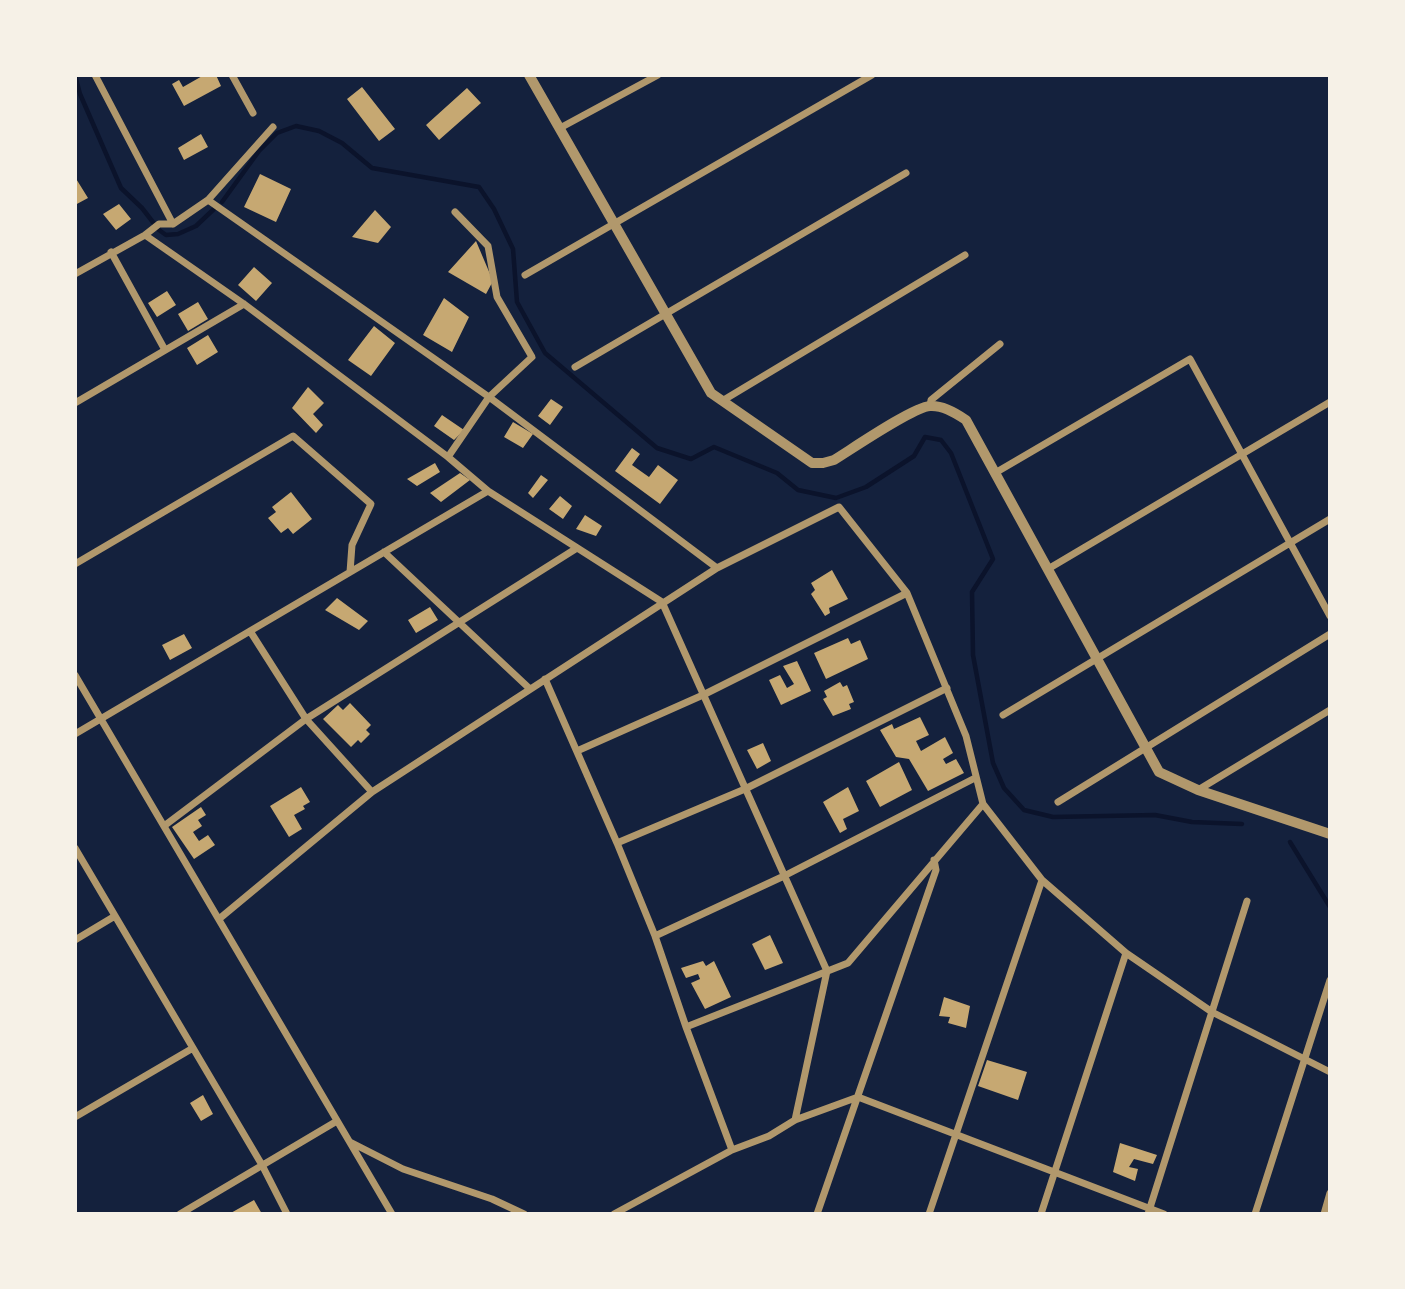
<!DOCTYPE html>
<html>
<head>
<meta charset="utf-8">
<style>
	body { margin:0 }
	#map { position:relative; width:1405px; height:1289px; overflow:hidden; background:#14213d; font-family:"Fira Sans Condensed",sans-serif }
	canvas { display:block }
	.frame { position:absolute; inset:0; border:77px solid #f6f1e7; pointer-events:none }
</style>
</head>
<body>
<div id="map">
<canvas width="1405" height="1289"></canvas>
<div class="frame"></div>
</div>
<script>
const context = document.querySelector('canvas').getContext('2d');
context.lineJoin = 'round';
function trace(path, color, width, dash) {
  context.strokeStyle = color;
  context.lineWidth = width;
  context.lineCap = dash ? 'butt' : 'round';
  context.setLineDash(dash || []);
  context.stroke(path);
}
function paint(path, color) {
  context.fillStyle = color;
  context.fill(path, 'evenodd');
}
trace(new Path2D(`
	M75,75L80,94L121,188L142,208L159,230L166,235L178,234L196,226L214,209
	M222,202L259,151L277,133L296,126L319,131L342,143L372,168L479,187L494,209L513,249L517,302L545,353L657,448L691,459L714,447L777,473L798,490L836,498L866,487L914,456L925,437L941,440L951,453L993,559L972,592L973,655L993,763L1004,788L1024,810L1053,817L1155,815L1192,822L1242,824
	M1290,842L1330,907`), '#0b132b', 4.5);
paint(new Path2D(`
	M204,75H216L221,86L184,106L172,84L179,80L183,87Z
	M362,87L395,129L379,141L347,99Z
	M467,88L481,103L439,140L426,125Z
	M201,134L208,147L184,160L178,148Z
	M260,174L291,189L276,222L244,207Z
	M75,177L88,198L75,205Z
	M119,204L131,219L116,230L103,214Z
	M375,210L391,227L378,243L352,237Z
	M476,241L493,281L486,294L448,272Z
	M254,267L272,283L256,301L238,285Z
	M167,291L176,305L157,317L148,303Z
	M444,298L469,317L452,352L423,335Z
	M198,302L208,319L188,331L178,314Z
	M374,326L395,343L371,376L348,360Z
	M208,335L218,352L197,365L187,348Z
	M308,387L324,403L313,414L323,425L316,433L292,408Z
	M551,399L563,407L550,425L538,416Z
	M442,415L464,430L454,440L434,426Z
	M513,422L533,434L523,448L504,437Z
	M632,448L640,454L632,465L649,477L658,465L678,480L660,504L615,471Z
	M435,463L440,472L417,486L407,479Z
	M460,473L470,480L441,502L430,493Z
	M541,475L548,480L533,498L528,493Z
	M291,492L312,519L293,534L288,528L281,533L268,518L276,512L272,507Z
	M560,496L572,506L563,519L549,509Z
	M585,515L602,526L596,536L576,529Z
	M832,570L848,599L829,608L830,613L825,616L811,594L815,590L811,583Z
	M337,598L368,621L359,630L325,610Z
	M430,607L438,620L416,633L408,620Z
	M184,634L192,648L170,660L162,645Z
	M848,638L851,644L860,640L868,659L826,679L814,653Z
	M797,661L811,691L781,705L769,680L780,675L787,688L794,684L783,666Z
	M840,682L843,687L847,685L854,702L849,704L851,709L833,716L823,699L827,697L824,691Z
	M350,703L371,725L366,730L370,734L361,743L358,740L351,747L323,719L338,705L343,710Z
	M920,717L929,735L916,741L921,751L945,737L953,753L943,759L946,764L956,759L964,773L928,791L909,759L896,757L880,730L892,724L894,729Z
	M763,743L771,761L757,769L747,750Z
	M899,762L912,790L880,807L866,781Z
	M301,787L310,802L303,806L305,809L294,815L302,829L289,837L270,806Z
	M848,787L859,811L843,819L847,829L840,833L823,802Z
	M201,807L206,815L198,820L202,826L193,832L199,841L208,835L215,845L194,859L172,827Z
	M770,935L783,963L765,970L752,944Z
	M703,961L706,966L714,961L731,997L705,1009L691,983L700,979L698,974L686,978L681,968Z
	M944,997L970,1006L966,1028L948,1023L950,1017L939,1016Z
	M987,1060L1027,1072L1018,1100L978,1086Z
	M203,1095L213,1114L201,1121L190,1103Z
	M1120,1143L1157,1155L1153,1164L1134,1159L1129,1167L1138,1169L1135,1181L1113,1172Z
	M254,1200L262,1214H229Z`), '#c6a872');
trace(new Path2D(`
	M95,75L173,224
	M232,75L253,113
	M560,128L658,75
	M208,200L489,397L717,568
	M145,235L244,304L448,457L488,491L662,602L827,971L795,1120
	M111,252L165,350
	M75,274L145,235L159,224H173L208,200L273,127
	M525,275L872,75
	M575,367L906,173
	M722,401L965,255
	M75,403L244,304
	M930,406L931,400L1000,344
	M448,457L489,397L532,357L497,297L488,246L455,212
	M995,473L1190,359L1330,616
	M384,552L530,689
	M75,564L293,436L371,504L352,545L350,572
	M1048,569L1330,402
	M250,631L306,719L372,792
	M75,675L392,1214
	M545,679L617,843L655,936L686,1027L732,1150
	M1003,715L1330,519
	M75,734L488,491
	M577,751L703,695L907,593
	M1198,790L1330,710
	M1058,802L1330,634
	M164,826L306,719L577,548
	M617,843L745,789L947,688
	M75,848L262,1165L287,1214
	M219,919L372,792L717,568L839,507L907,593L966,736L983,804L1042,880L1126,953L1212,1012L1330,1072
	M655,936L784,876L975,778
	M75,940L115,916
	M686,1027L848,963L983,804
	M75,1117L193,1048
	M350,1142L403,1169L492,1199L524,1214
	M180,1214L337,1121
	M614,1214L732,1150L769,1136L795,1120L858,1097L1164,1214
	M817,1214L936,870L934,860
	M929,1214L1042,880
	M1041,1214L1126,953
	M1148,1214L1247,901
	M1255,1214L1330,980
	M1324,1214L1330,1193`), '#b1986c', 7);
trace(new Path2D(`
	M529,75L711,393L812,463H823L834,460C852,449 913,407 930,406C943,405 956,413 966,420L1159,772L1198,790L1330,834`), '#b1986c', 10);
</script>
</body>
</html>
